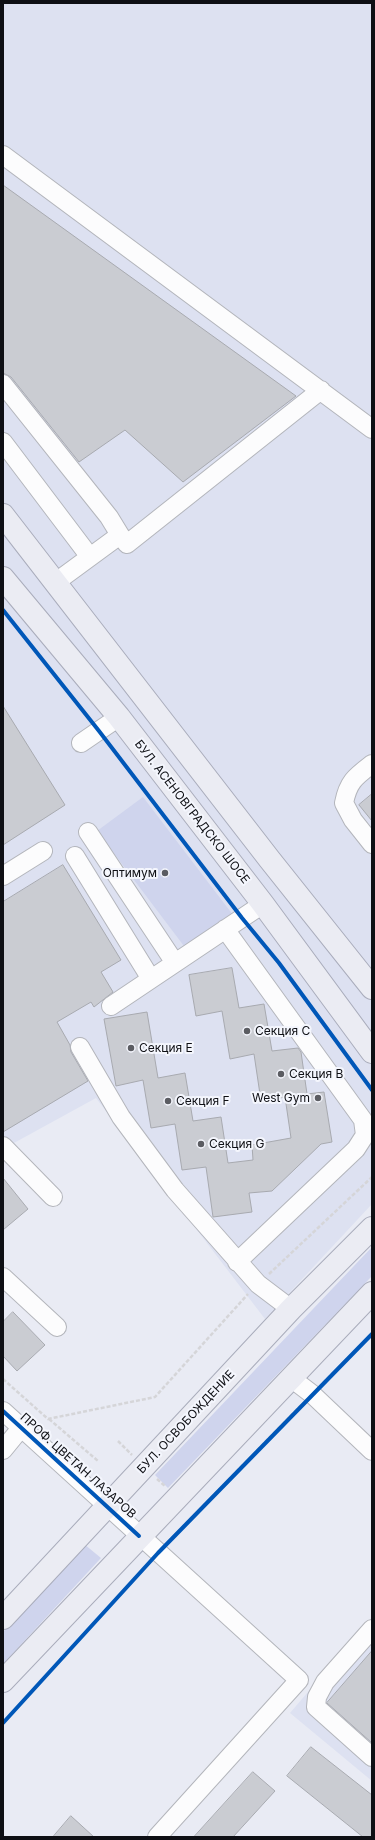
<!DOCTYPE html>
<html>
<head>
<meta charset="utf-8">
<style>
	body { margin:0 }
	#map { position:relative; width:375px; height:1840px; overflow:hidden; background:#e9ebf4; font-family:Inter,sans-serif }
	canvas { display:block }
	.frame { position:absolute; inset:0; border:4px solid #0e0f14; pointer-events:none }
</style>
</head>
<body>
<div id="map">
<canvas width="375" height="1840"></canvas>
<div class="frame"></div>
</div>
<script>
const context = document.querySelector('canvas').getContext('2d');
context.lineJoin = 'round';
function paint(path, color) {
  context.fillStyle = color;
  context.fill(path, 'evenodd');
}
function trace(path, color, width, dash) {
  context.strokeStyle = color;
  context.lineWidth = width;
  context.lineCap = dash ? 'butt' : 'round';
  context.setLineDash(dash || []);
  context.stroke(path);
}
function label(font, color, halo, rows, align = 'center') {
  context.font = font + ' Inter,sans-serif';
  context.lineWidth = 4;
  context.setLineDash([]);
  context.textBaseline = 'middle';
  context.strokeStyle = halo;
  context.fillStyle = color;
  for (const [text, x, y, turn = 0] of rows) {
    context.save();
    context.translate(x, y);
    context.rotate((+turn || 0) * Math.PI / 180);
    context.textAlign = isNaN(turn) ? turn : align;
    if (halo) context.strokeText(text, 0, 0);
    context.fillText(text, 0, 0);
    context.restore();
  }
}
paint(new Path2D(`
	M3,3H372V1204L265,1319L96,1098L3,1149Z
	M372,1617V1781L290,1713Z`), '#dde1f1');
paint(new Path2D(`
	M143,797L233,915L187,950L97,831Z
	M372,1247V1276L168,1488L155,1475Z
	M84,1544L101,1558L3,1664V1632Z`), '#cfd4ed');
const building = new Path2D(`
	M3,185L296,396L183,482L125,430L79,462L11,377L3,373Z
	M3,706L65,805L3,845Z
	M372,794V821L359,805Z
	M63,865L121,960L101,972L113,992L94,1007L91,1002L57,1022L70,1045L71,1052L88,1081L3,1132V902Z
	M232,968L239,1008L264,1004L272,1051L298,1048L301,1052L307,1094L324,1092L332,1142L321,1144L272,1191L249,1193L252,1212L213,1217L206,1167L182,1170L175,1124L151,1128L143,1080L116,1086L104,1019L147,1012L158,1078L185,1073L193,1121L221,1117L228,1163L253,1160L252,1145L291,1138L285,1097L261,1101L254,1054L230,1059L222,1011L196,1016L189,975Z
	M3,1178L28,1209L3,1230Z
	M13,1312L45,1345L17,1371L3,1356V1322Z
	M372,1651V1743L327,1703Z
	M311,1747L372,1795V1837H363L287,1776Z
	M253,1772L275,1791L233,1837H194Z
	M71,1816L94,1837H53Z`);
paint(building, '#caccd2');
trace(building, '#a8aab0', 1);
const minor = new Path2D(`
	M3,155L372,429
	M3,384L109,517L120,535L56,582
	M3,442L90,557
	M120,535L127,544L321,390
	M81,743L119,717
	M372,764C355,777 348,782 344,803L353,820L372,844
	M88,832L175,963
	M75,856L151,979
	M3,876L43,851
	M225,929L363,1120L365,1135L356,1149L237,1262
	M111,1006L263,904
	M80,1047L121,1117L175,1190L258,1284L291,1309
	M3,1146L53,1197
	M3,1277L57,1327
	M291,1378L312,1394L372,1451
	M3,1411L299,1680L157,1837
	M3,1450L21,1428
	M372,1629L325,1682L317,1697L316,1707L372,1757`);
const major = new Path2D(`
	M3,515L270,860L372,988
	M3,578L119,717L263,904L372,1052
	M3,1618L291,1309L372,1228
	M3,1681L372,1293`);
trace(minor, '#b3b5bb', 20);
trace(major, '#a9acbb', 24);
trace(new Path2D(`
	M269,1274L372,1177
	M3,1379L48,1419L155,1397L248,1294
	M323,1383L372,1334
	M49,1419L98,1461
	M118,1441L132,1455
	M157,1479L165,1486
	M169,1541L301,1405
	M3,1723L148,1564`), '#d5d5d8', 2.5, [4, 2]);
trace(minor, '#fcfcfd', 18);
trace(major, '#ebecf3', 22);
trace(new Path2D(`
	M3,610L99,731L242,918L279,963L372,1090
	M3,1411L139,1536
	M3,1723L158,1553L372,1334`), '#0057b8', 4);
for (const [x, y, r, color] of [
	[165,873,4,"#5b5c62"],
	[247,1031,4,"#5b5c62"],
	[131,1048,4,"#5b5c62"],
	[281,1074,4,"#5b5c62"],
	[318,1098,4,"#5b5c62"],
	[168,1101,4,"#5b5c62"],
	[201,1144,4,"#5b5c62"]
]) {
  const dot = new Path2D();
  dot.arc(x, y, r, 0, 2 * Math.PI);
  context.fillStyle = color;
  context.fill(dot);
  trace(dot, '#f4f6fd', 1.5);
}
label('12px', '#0e0f14', '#f4f6fd', [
	["БУЛ. АСЕНОВГРАДСКО ШОСЕ",192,812,52],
	["БУЛ. ОСВОБОЖДЕНИЕ",186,1422,-47],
	["ПРОФ. ЦВЕТАН ЛАЗАРОВ",78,1466,42]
]);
label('12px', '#0e0f14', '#f4f6fd', [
	["Оптимум",157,873,"right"],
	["Секция C",255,1031],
	["Секция E",139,1048],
	["Секция B",289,1074],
	["West Gym",310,1098,"right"],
	["Секция F",176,1101],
	["Секция G",209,1144]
], 'left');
</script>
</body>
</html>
